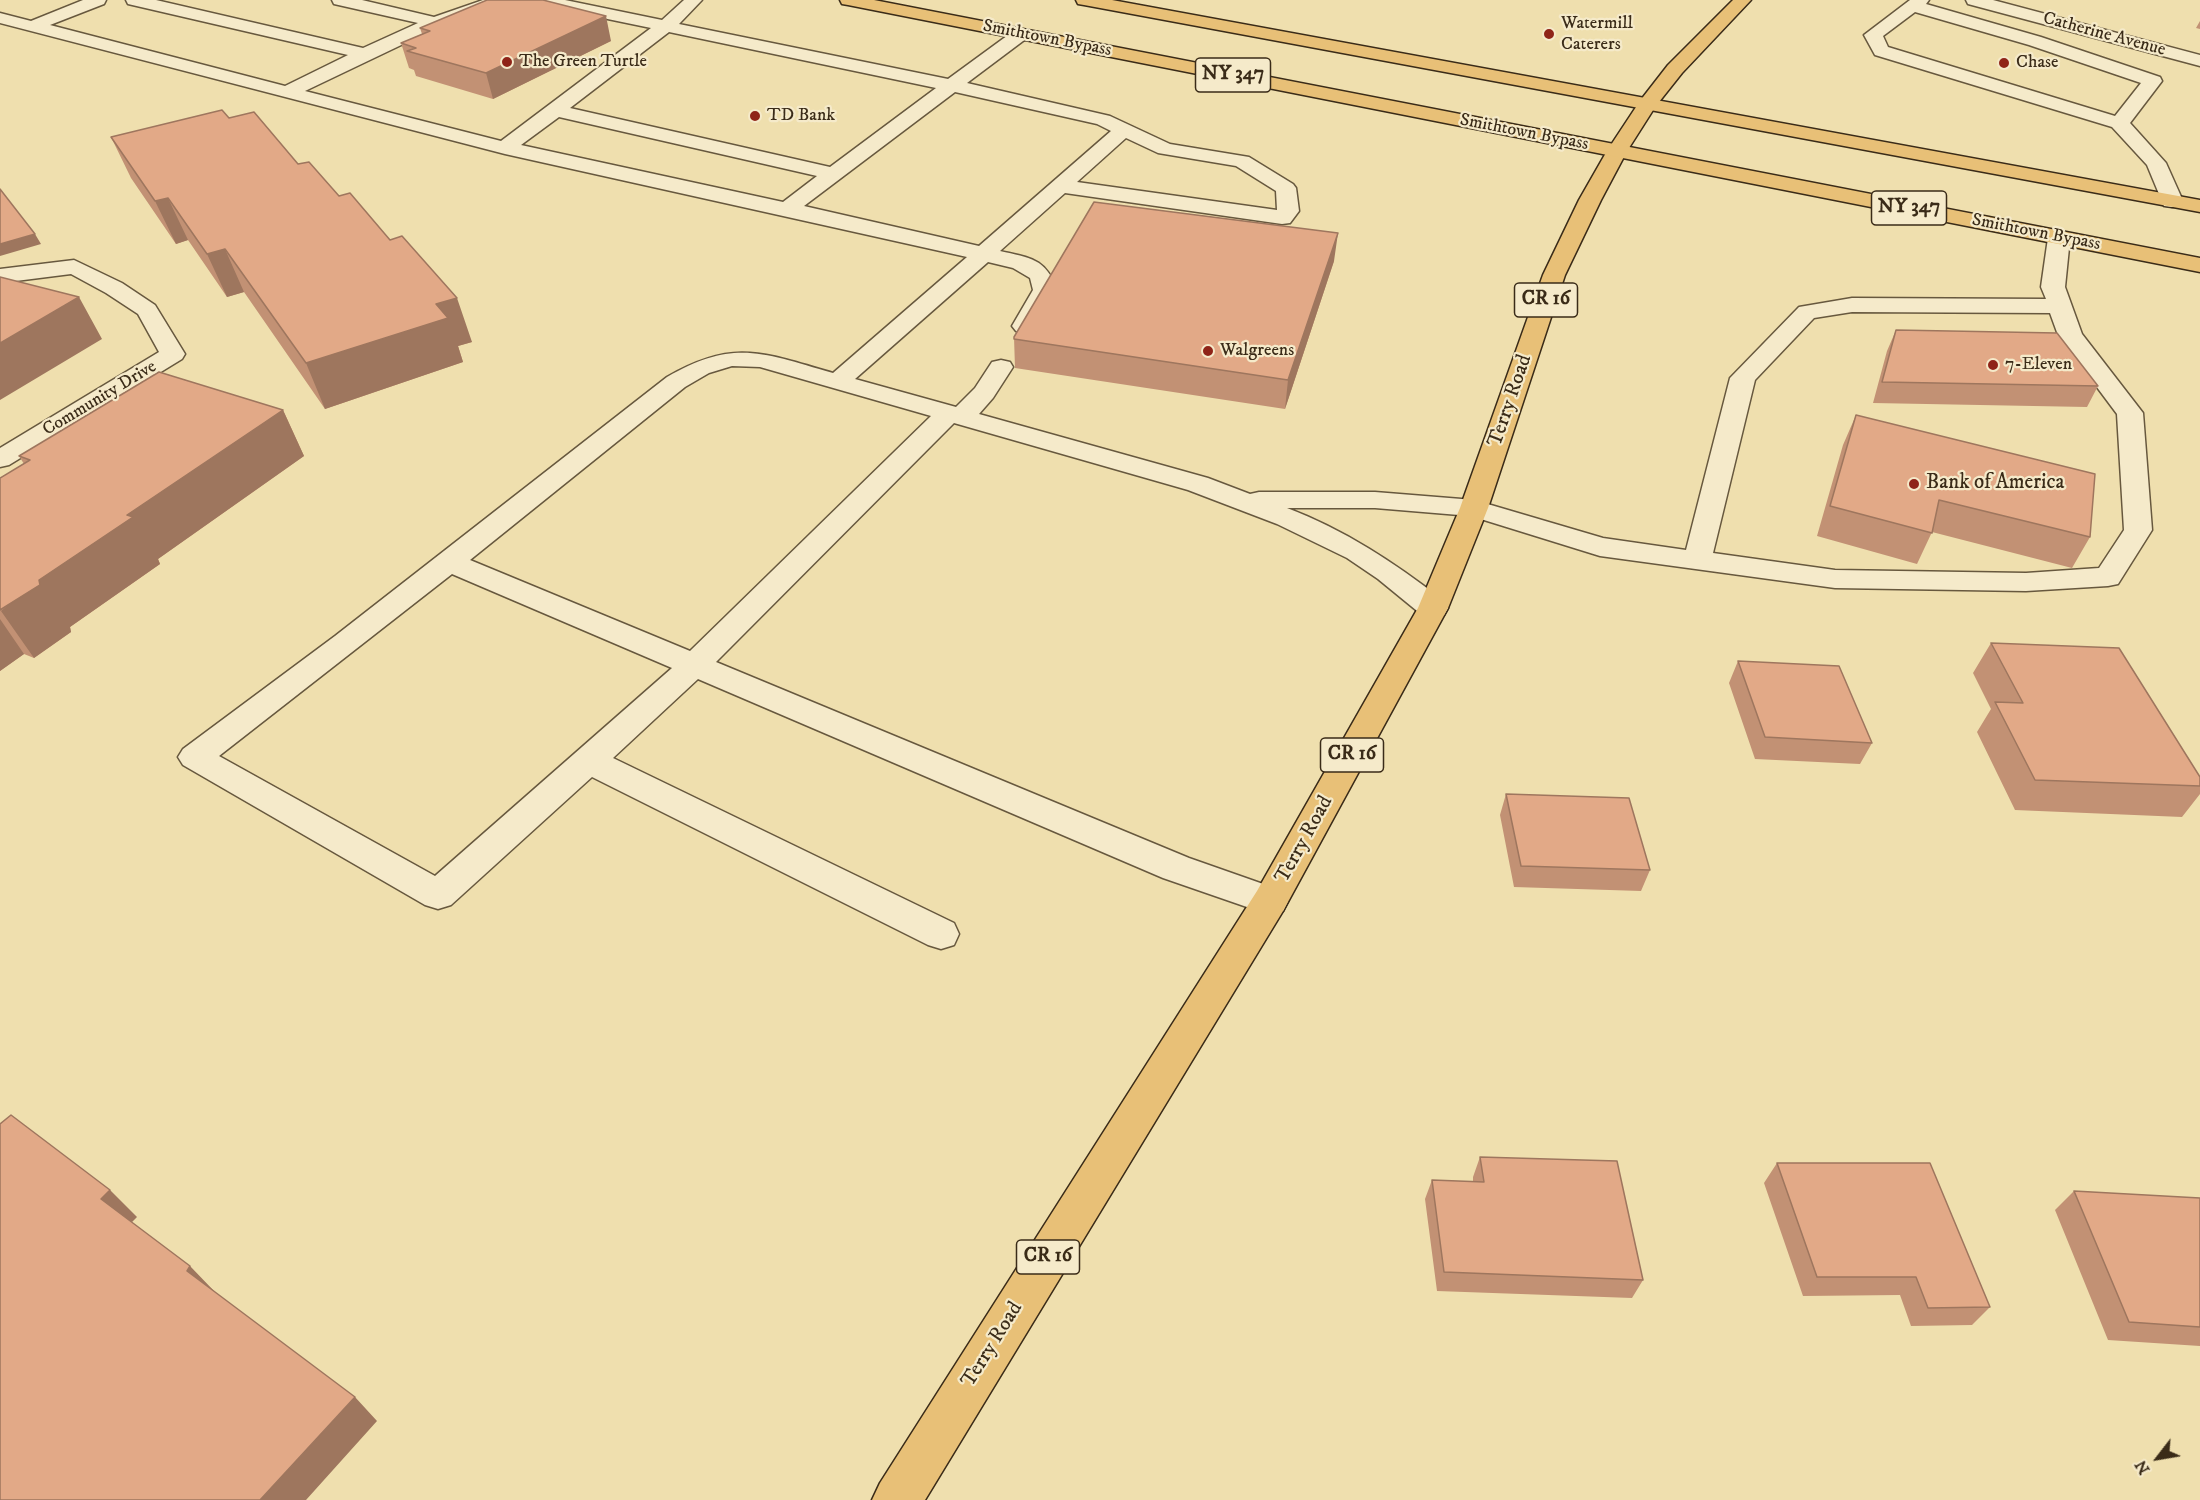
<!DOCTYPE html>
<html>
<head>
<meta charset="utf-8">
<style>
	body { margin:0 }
	#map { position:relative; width:2200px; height:1500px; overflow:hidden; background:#efdfae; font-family:"IM FELL DW Pica",serif }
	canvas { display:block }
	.north { position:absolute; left:2128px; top:1428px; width:60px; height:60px; -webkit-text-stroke:4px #f5eaca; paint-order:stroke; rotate:239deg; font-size:16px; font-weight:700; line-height:24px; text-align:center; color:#3a2b18 }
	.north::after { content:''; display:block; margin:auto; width:21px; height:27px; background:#3a2b18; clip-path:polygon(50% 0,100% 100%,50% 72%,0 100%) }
</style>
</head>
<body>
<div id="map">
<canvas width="2200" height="1500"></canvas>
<div class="north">N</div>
</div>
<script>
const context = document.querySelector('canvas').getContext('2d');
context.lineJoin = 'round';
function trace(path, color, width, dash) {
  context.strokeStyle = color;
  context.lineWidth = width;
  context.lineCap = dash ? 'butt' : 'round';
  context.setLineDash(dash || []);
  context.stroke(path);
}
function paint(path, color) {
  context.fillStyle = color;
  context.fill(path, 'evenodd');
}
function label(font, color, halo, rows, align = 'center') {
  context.font = font + ' "IM FELL DW Pica",serif';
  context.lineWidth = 4.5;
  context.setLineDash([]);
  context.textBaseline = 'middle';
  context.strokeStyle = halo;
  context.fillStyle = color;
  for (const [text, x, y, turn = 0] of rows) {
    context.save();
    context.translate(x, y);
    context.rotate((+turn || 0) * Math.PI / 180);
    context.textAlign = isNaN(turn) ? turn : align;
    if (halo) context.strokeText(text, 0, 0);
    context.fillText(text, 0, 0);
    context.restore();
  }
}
const lane = new Path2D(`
	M83,0H106L104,4L50,25L285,86L348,55L128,4L126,0H156L363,48L418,23L334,4L332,0H362L434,17L483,0H508L506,4L441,26L305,91L501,141L651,28L540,5L534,4L532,0H565L662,20L684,0H702L679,24L948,79L1015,30H1027L1030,34L1027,38L967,83L1110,116L1170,144L1249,157L1293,184L1296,188L1299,211L1290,223L1282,224L1065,193L1000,251C1030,258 1046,258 1057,290L1032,331L1024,333L1016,331L1012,326L1033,290L1030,278L1013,268L988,262L855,379L956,407L975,388L992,362L1001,360L1010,362L1013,367L993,398L979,414L1208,478L1250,494L1259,492H1375L1474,500L1603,538L1686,550L1730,378L1799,307L1852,298L2046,299L2041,287L2048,238L2051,233L2059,231L2067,233L2070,238L2065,287L2082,334L2143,413L2152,530L2118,584L2108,586L2026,591L1835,588L1600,556L1471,516L1375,508H1287C1345,530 1395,563 1444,601L1448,608L1444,615L1433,618L1422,615L1378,579L1347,558L1277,524L1188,490L954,423L716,662L1189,858L1283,891L1288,901L1283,911L1270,915L1163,878L698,679L613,758L954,923L959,934L954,945L941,949L928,945L592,777L451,905L438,909L425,905L183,765L178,757L183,749L335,636L667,377C734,338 763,353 833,373L967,257L505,154L0,23V13L31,21ZM669,32L936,88L830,167L570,108ZM955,92L1097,124L1111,131L979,246L804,206ZM559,117L817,176L783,202L521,145ZM1126,138L1158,153L1236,166L1276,191L1277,210L1077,182ZM1852,312L2050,313L2058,335L2117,414L2124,530L2099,568L2026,573L1835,570L1713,553L1755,380L1814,318ZM732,366L760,367L931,416L690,651L470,560L685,387L709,373ZM452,574L672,668L435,876L219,756Z
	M1910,0H1929L1926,4L2041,37L2160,77L2162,81L2130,123L2166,163L2183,201L2180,206L2172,207L2164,206L2147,165L2112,127L1875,55L1864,35ZM1915,12L2029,45L2141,83L2115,116L1888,47L1883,36Z`);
const street = new Path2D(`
	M1966,0H1993L2200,55V66L1968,4Z
	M74,260L122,283L155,305L185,354L182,359L9,465L0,467V448L159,352L138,314L106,293L71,274L0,283V269Z`);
const primary = new Path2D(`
	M1733,0H1751L1682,73L1655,107L1627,151L1601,200L1565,275L1488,508L1448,608L1283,911L925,1500H872L880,1483L1257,891L1418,608L1460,508L1543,275L1579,200L1607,151L1640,101L1668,65Z`);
const highway = new Path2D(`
	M840,0H874L2200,258V272L848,5L842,4Z
	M1076,0H1112L2200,200V212L1084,5L1078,4Z`);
trace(lane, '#67583e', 3);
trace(street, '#67583e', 3);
trace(primary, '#3a2b18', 3);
trace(highway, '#3a2b18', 3);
paint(lane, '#f5eaca');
paint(street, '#f5eaca');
paint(primary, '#e8c077');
paint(highway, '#e8c077');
paint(new Path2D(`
	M2200,21V29L2196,28Z
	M420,28L611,41L493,99L416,76L414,70L409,68L401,43L422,34Z
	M229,118L298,164L339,196L472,342L458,346L463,362L325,409L244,292L227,297L188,240L176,244L131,178L111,137Z
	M1334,261L1285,409L1015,368L1014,337Z
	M1896,330L2098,386L2087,407L1873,403L1887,351Z
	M283,410L304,456L158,559L160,564L70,627L71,632L34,658L24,654L0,671V478L24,464L19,456Z
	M1856,415L2090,537L2072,568L1932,532L1917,564L1817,536L1843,445Z
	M1991,643L2200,777V794L2182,817L2015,810L1977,732L1991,709L1973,673Z
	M1738,661L1872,743L1860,764L1755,759L1729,683Z
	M1506,794L1650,870L1641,891L1514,887L1500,815Z
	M1480,1157L1643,1280L1632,1298L1437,1291L1425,1199L1432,1180L1473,1182V1177Z
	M1777,1163L1990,1307L1972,1325L1911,1326L1900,1295L1803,1296L1764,1183Z
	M2074,1191L2200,1198V1346L2108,1340L2055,1210Z`), '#c29174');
paint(new Path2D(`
	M606,16L611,41L493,99L486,73Z
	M168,198L188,240L176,244L155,201Z
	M1338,233L1334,261L1285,409L1288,380Z
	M35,234L41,244L0,256V244Z
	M225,249L244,292L227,297L207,254Z
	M79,297L102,339L0,400V343Z
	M457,298L472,342L458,346L463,362L325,409L306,363L436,304Z
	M283,410L304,456L158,559L160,564L70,627L71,632L34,658L1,611L39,580L127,515Z
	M0,619L24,654L0,671Z
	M110,1190L137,1217L128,1226L101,1199Z
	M190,1266L215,1292L213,1297L187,1271Z
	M355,1397L377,1421L306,1500H260Z`), '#9e765e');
const building = new Path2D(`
	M487,0H543L606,16L486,73L407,51L416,48L401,43L430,31L420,28Z
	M222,110L229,118L254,112L298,164L309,162L339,196L350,193L390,240L402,236L457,298L436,304L448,318L306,363L225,249L207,254L168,198L155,201L111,137Z
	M0,189L35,234L0,244Z
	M1094,202L1338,233L1288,380L1014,339V337Z
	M0,277L79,297L0,343Z
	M1896,330L2057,333L2098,386L1882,382Z
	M159,372L283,410L127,515L133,517L39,580L40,585L0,610V478L30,460L19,456Z
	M1856,415L2095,474L2090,537L1939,500L1932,533L1830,506Z
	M1991,643L2119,648L2200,777V786L2035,780L1995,702L2023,703Z
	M1738,661L1839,666L1872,743L1765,737Z
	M1506,794L1629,798L1650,870L1521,866Z
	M11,1115L110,1190L101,1199L190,1266L187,1271L355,1397L260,1500H0V1124Z
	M1480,1157L1617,1161L1643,1280L1444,1272L1432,1180L1484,1182Z
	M1777,1163H1930L1990,1307L1928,1308L1916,1277H1817Z
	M2074,1191L2200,1198V1327L2129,1322Z`);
paint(building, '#e2a987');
trace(building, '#9e765e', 1.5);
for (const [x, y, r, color] of [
	[1549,34,6,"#8f2418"],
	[507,62,6,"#8f2418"],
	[2004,63,6,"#8f2418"],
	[755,116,6,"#8f2418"],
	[1208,351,6,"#8f2418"],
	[1993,365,6,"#8f2418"],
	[1914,484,6,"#8f2418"]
]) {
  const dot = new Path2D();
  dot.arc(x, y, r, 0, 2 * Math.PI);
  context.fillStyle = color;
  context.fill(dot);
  trace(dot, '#f5eaca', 2);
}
label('18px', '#3a2b18', '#f5eaca', [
	["Watermill",1561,24],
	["Caterers",1561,45],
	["The Green Turtle",519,62],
	["Chase",2016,63],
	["TD Bank",767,116],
	["Walgreens",1220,351],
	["7-Eleven",2005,365]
], 'left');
label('18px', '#3a2b18', '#f5eaca', [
	["Catherine Avenue",2104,35,15],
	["Smithtown Bypass",1047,39,11],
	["Smithtown Bypass",1524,133,11],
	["Smithtown Bypass",2036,233,11],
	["Community Drive",100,399,-31]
]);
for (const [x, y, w] of [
	[1233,75,75],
	[1909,208,75],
	[1546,300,63],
	[1352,755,63],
	[1048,1257,63]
]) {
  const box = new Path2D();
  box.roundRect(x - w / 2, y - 17, w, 34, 4.5);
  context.fillStyle = '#f5eaca';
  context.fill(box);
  trace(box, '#3a2b18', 1.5);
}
label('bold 20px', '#3a2b18', null, [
	["NY 347",1233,75],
	["NY 347",1909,208],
	["CR 16",1546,300],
	["CR 16",1352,755],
	["CR 16",1048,1257]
]);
label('21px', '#3a2b18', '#f5eaca', [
	["Terry Road",1511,401,-71],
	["Terry Road",1305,840,-61],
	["Terry Road",993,1345,-58]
]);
label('21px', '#3a2b18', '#f5eaca', [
	["Bank of America",1926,484]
], 'left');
</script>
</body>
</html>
